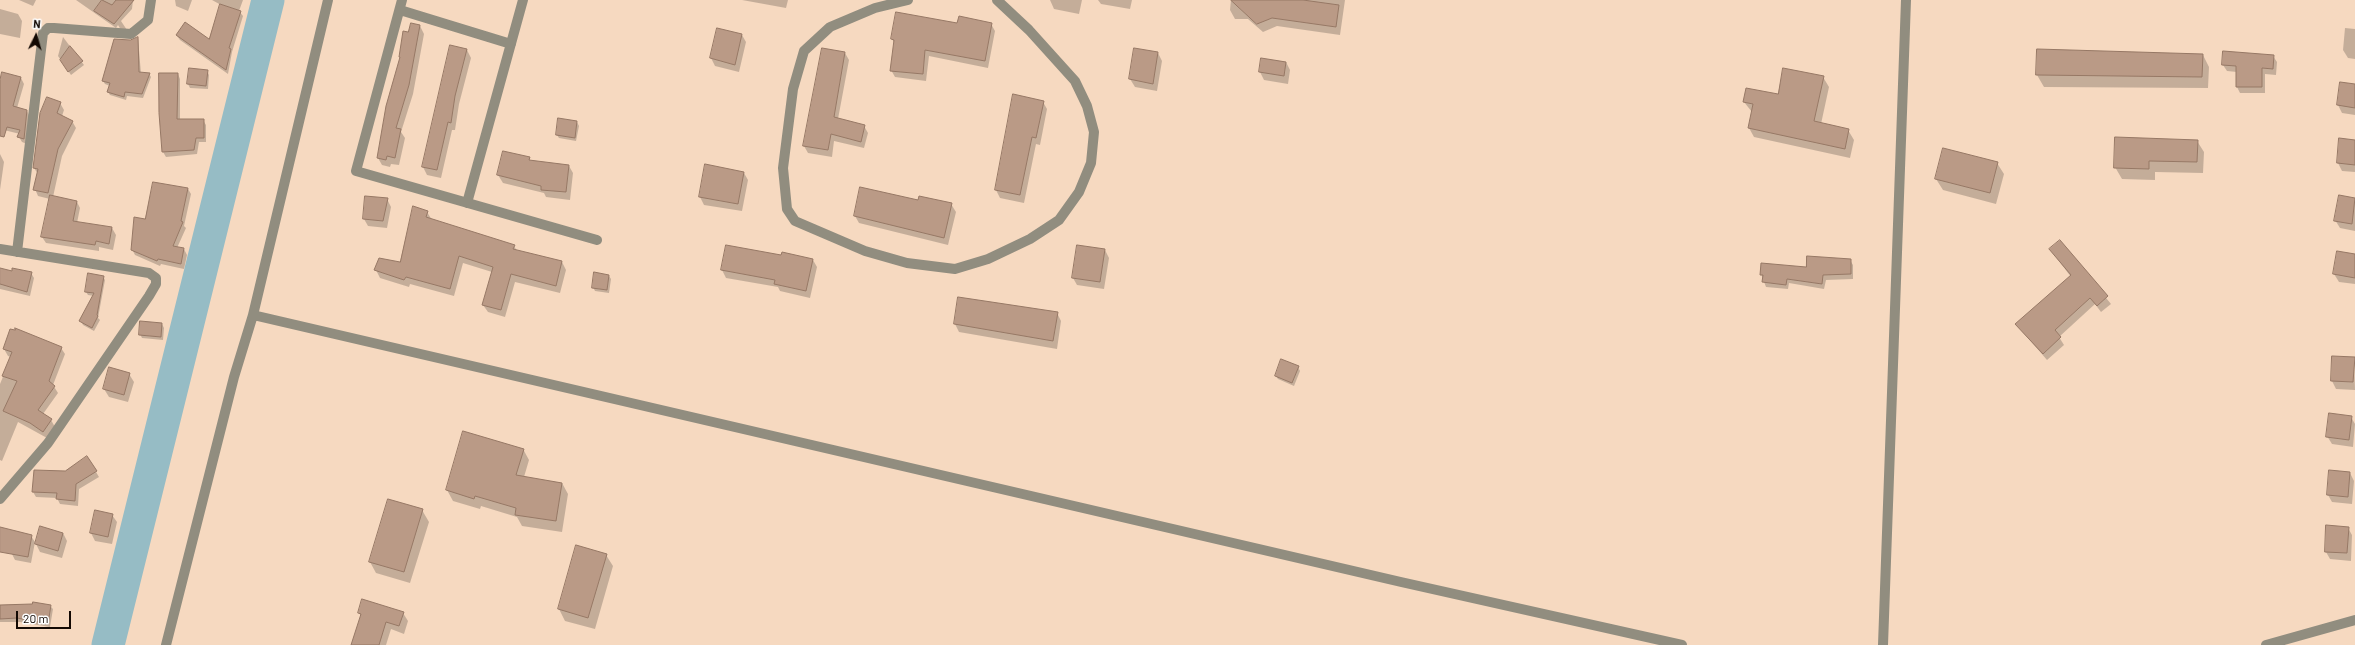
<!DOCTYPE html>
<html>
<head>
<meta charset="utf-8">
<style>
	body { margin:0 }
	#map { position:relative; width:2355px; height:645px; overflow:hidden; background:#f6d9c0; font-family:Barlow,sans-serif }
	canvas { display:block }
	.north { position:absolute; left:16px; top:16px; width:40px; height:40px; -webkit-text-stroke:3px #fff; paint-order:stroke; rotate:5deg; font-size:11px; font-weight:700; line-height:16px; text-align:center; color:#130903 }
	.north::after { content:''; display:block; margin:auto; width:14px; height:18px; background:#130903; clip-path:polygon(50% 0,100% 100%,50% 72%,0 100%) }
	.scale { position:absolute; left:16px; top:611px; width:55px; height:18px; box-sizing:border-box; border:2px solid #130903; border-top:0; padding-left:5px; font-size:12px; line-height:14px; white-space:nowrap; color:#130903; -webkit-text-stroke:3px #fff; paint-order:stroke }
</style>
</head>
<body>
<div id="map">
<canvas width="2355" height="645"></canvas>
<div class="north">N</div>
<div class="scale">20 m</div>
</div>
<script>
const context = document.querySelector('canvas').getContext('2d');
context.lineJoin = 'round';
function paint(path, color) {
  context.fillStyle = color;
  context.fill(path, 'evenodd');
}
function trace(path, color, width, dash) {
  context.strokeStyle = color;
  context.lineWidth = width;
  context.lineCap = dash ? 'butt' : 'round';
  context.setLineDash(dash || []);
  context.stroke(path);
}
paint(new Path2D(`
	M19,0H36L33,6Z
	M76,0H133L132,9L121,21L127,30H121L118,25L116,28Z
	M175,0H192L188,11L176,6Z
	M212,0H243L239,11L243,16L232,52L228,74L180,40L177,36L210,40L221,5Z
	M742,0H788L786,8Z
	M1050,0H1082L1079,14L1054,9Z
	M1098,0H1132L1130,9L1101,4Z
	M1231,0H1345L1340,35L1277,26L1263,32L1248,19H1235L1230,10Z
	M0,9L18,14L22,21L20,38L0,34Z
	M958,24H991L995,31L988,68L929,56L926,81L895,77L891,70L895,44L892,39Z
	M420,26L424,34L413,94L401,132L405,138L399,165L391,164L390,167L382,165L378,158L401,59L400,57L409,33Z
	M2345,28L2355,29V59L2348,58L2343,50Z
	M718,29L742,35L746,42L739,72L715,66L711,58Z
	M63,37L84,65L71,75L58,56Z
	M138,38L141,74H149L151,77L143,98L127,96L126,100L110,95L108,92L110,86L105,84L103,81L131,41Z
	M451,46L467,50L471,58L459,104L455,130H452L441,178L427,175L423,167Z
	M2038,50L2203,55L2209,67L2208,88L2044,87L2037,75Z
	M845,53L849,60L838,119L864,126L868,133L864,148L834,141L832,157L808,153L804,146Z
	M1158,53L1162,61L1157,91L1135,87L1130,79Z
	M2273,56L2277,62L2276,75L2265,74V93H2240L2237,87V72L2227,71L2223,65Z
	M1262,59L1286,62L1290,70L1288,84L1264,80L1260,72Z
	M190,69L207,71L209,75L208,89L190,88L188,84Z
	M178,74L180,79V120H203L206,125V142H199L197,154L166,157L163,152Z
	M1823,77L1829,87L1821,124L1848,130L1854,140L1850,158L1754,137L1749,128L1752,112L1744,102L1778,96Z
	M21,78L24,84L17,108L27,111L30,117L27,144L22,142L19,137L20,134L0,129V83Z
	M2355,85V115L2342,113L2338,105Z
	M1043,102L1047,109L1040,145L1036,144L1024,203L1000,198L996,190Z
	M60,103L64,110L62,116L72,121L76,128L62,156L53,197L77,202L80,208L77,223L112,228L116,235L113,250L99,247V251L46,243L42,237L50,199L38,196L35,189L38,174L34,168Z
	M577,122L579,126L576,141L559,138L557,135Z
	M2340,139L2355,141V172L2342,171L2338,163Z
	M2197,141L2204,152L2203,173L2155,172V180L2122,179L2115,167Z
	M0,154L4,162L0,190Z
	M529,158L531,162L569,166L573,173L570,200L546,197L544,193L503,183L498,175Z
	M1997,163L2004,174L1996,204L1943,190L1936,179Z
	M744,173L748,180L742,211L704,205L700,197Z
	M188,189L191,194L184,226L186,228L177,248L184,249L187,255L184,269L161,264L160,266L135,255L132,249L146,220Z
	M2340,196L2355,199V231L2340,228L2335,220Z
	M387,199L391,207L387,228L368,226L364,219Z
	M919,201L951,204L956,212L948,245L859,223L855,216Z
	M427,212L432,220L514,246L517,251L562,262L566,270L560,293L515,282L505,317L488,312L483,305L492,272L463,263L454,296L410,284L409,287L380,278L376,270L401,263Z
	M2060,241L2111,304L2101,312L2095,304L2059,337L2064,345L2047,360L2016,324L2071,277L2050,249Z
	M726,246L782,257L813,260L817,267L810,298L780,291L778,287L726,278L722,270Z
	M1105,250L1109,258L1104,289L1077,285L1073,278Z
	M2355,255V284L2339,282L2334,274Z
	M1850,260L1853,265V279L1826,280L1824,289L1789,283L1788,289L1766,287L1761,274Z
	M0,269L12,272L31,273L34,278L30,296L0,289Z
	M609,276L611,279L609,293L595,291L593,287Z
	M103,277L105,280L98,318L100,320L94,331L83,325L81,321L94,296L88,295L86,292Z
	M959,298L1057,313L1061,321L1057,349L959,332L955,324Z
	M162,324L164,328L163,340L142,338L140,334Z
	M11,330L61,348L65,354L53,385L58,393L43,414L51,420L55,427L47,438L18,422L2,461L0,460V384L11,357L8,356L4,349Z
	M2354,358L2355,390L2336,389L2332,381Z
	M1298,367L1300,371L1294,386L1278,379L1276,376Z
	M129,374L134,382L128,402L109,397L104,389Z
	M2351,417L2355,424L2353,447L2332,444L2327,436Z
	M523,449L529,460L524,477L562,483L568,494L562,532L522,526L517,517L481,506L480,509L453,501L447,490Z
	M96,472L99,477L79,489L78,506L60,504L57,498L36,497L33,492Z
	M2350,473L2354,481L2352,504L2332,502L2328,495Z
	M422,510L429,522L410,583L376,573L370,562Z
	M112,515L117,522L112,544L95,541L91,533Z
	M2348,528L2352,535L2351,561L2330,559L2326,552Z
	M0,529L31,536L35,542L31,563L15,560L12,554L0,550Z
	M63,533L67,541L62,558L40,552L36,544Z
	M606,555L613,566L595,629L565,621L559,609Z
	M0,606H50L53,609L50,627L20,622H0Z
	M359,613H403L408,621L404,634L391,629L386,645H352L361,616Z`), '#0003');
trace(new Path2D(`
	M108,645L268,0`), '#96bcc5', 33);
const building = new Path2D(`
	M102,0L112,5L116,0H134L114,24L94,11Z
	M1231,0H1303L1339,5L1336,27L1272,18L1257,24Z
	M220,4L241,11L229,48L231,49L226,70L176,35L185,22L209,39Z
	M896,12L957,23L959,16L992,23L985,61L925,50L923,74L890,71L894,40L891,39Z
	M411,23L420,25L409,85L396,128L401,129L395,158L387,156L386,160L377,158L386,106L400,57H399L403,31L408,32Z
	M717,28L742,34L735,65L710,58Z
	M138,37L139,72L150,73L142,94L125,92L124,97L107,92L110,83L102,81L114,39L130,40Z
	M450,45L467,49L455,96L451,123L448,122L437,170L422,167Z
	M70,46L83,61L68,72L60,60Z
	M822,48L845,52L834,117L865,125L861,142L831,134L828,150L803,146Z
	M1134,48L1158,52L1153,84L1129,79Z
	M2037,49L2203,54L2202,77L2036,75Z
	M2223,51L2274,55L2273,69L2262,68V87H2236V66L2222,65Z
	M1261,58L1286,62L1284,76L1259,72Z
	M189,68L208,70L206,86L187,84Z
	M1783,68L1824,76L1814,121L1849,129L1845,149L1748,128L1753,104L1743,102L1746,88L1778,94Z
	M2,72L21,77L13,106L27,110L24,139L17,137L20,130L7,127L4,137L0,136V80Z
	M159,73H178L177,119H204V138H196L194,150L162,152L159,113Z
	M2340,82L2355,84V108L2337,105Z
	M1013,94L1044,101L1036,138L1032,137L1020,195L995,190Z
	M47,97L61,102L57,113L73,121L58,149L48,193L33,190L38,169L33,168L40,113Z
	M558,118L577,121L575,138L556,135Z
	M2115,137L2198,140L2197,162L2149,161V169L2114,168Z
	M2339,138L2355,140V165L2337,163Z
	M1943,148L1998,162L1990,193L1935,179Z
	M503,151L530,157L529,160L569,165L566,192L541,190V186L497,175Z
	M705,164L744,172L738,204L699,197Z
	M153,182L188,188L181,221L183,222L173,246L184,248L181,264L158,259L157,261L131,250L134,217L145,219Z
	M860,187L918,200L919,196L952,203L944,238L854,216Z
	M50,195L77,201L73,221L112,227L109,244L96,241L95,245L41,237Z
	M2339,195L2355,198L2352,224L2334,221Z
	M365,196L388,198L383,221L363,219Z
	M413,206L428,211L426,217L515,245L513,249L562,261L556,286L511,274L501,310L482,305L493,267L459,256L450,289L406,277L404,280L374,270L379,258L400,262Z
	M2060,240L2108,296L2097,306L2090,298L2055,330L2061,337L2043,354L2015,324L2071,275L2049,249Z
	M726,245L781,255L782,252L813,259L806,291L774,284L775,280L721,270Z
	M1077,245L1105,249L1100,282L1072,278Z
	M2337,251L2355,254V278L2333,274Z
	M1807,256L1851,259V274L1823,275L1822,284L1787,279L1786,285L1762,282L1763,275H1760L1761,263L1806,267Z
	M0,268L12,271V268L32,272L27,292L0,284Z
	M594,272L609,275L607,290L592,288Z
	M88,273L104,276L97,315L98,316L92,328L79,321L94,293L85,292Z
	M958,297L1058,312L1053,341L954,324Z
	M140,321L162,323L161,337L139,335Z
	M15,328L62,347L49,381L55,386L38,410L52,419L43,432L30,423L3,411L17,381L2,376L12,352L3,349L10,329L15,330Z
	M2332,356L2355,357L2353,382L2331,381Z
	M1281,359L1299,366L1292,383L1275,376Z
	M109,367L130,373L124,395L103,389Z
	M2329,413L2352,416L2349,440L2326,437Z
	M463,431L524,449L516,475L562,483L556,521L515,515L516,508L475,496L474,499L446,490Z
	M87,456L97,471L76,484L75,501L56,499L57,493L32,492L34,470L65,471Z
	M2329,470L2350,472L2348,497L2327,495Z
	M388,499L423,509L404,572L369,562Z
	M95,510L113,514L108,537L90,533Z
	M2326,525L2349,527L2347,553L2325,552Z
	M40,526L63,533L58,551L35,544Z
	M0,527L32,535L28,557L0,552Z
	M576,545L607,554L588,618L558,609Z
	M362,599L404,612L399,626L386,622L379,645H351L361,614L358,613Z
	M33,602L51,605L48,624L17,618L0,619V605L32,604Z`);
paint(building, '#ba9a86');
trace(building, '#967865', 1);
trace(new Path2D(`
	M402,0L356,171L597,240
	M908,0L875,8L830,27L804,51L793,89L783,168L787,209L795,221L865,251L907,263L955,269L988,259L1030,239L1059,220L1079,192L1091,163L1094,132L1087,106L1075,81L1029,30L997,0
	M400,10L511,44
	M467,203L523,0
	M0,249L149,273L156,278V284L149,296L48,443L0,499
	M17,252L43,33L48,28H54L131,34L148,20L151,0
	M253,315L1401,582L1682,645
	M166,645L234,377L253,315L328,0
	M1883,645L1906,0
	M2266,645L2355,620`), '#918d7f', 10);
</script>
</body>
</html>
